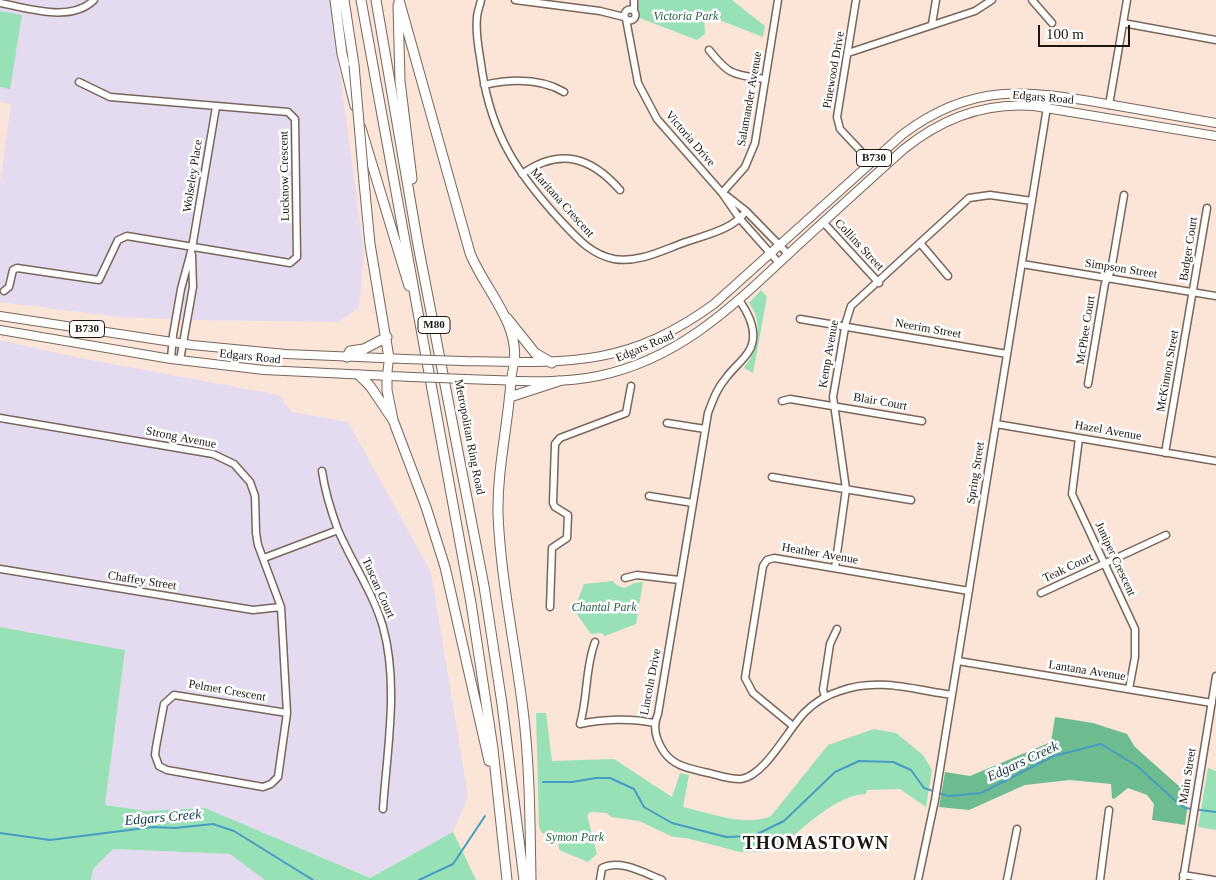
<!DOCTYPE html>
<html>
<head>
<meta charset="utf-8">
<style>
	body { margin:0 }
	#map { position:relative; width:1216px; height:880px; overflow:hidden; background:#fae5d8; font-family:"Times New Roman",serif }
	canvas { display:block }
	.scale { position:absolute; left:1038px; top:25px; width:92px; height:22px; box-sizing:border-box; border:2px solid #1d1611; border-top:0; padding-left:6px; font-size:15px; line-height:18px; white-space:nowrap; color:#1d1611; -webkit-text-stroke:4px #fff; paint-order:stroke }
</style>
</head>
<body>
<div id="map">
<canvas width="1216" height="880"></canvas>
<div class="scale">100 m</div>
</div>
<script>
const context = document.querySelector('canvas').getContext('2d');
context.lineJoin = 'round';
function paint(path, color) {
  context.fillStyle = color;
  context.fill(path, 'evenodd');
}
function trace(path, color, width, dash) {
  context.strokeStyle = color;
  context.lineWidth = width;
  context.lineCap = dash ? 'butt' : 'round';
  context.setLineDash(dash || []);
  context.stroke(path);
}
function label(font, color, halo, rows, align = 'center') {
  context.font = font + ' "Times New Roman",serif';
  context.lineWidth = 5;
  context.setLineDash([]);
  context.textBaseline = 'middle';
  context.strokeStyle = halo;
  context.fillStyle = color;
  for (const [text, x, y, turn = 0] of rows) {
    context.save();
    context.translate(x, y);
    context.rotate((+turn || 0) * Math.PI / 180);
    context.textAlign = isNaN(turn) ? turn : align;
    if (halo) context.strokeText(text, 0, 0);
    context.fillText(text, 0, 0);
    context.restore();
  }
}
paint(new Path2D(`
	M0,0H330L364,253L359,308L338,322L195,320L119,317L0,302V183L11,104L0,102Z
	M0,340L80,358L279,395L292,412L348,422L431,572L468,796L453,832L370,878L206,809L146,811L105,805L125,650L0,627Z
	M112,849L230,854L265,880H91L93,869Z`), '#e5dbf0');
paint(new Path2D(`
	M639,0H732L765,26L763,37L704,14L705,34L697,40L637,17Z
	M0,11L22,15L10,89L0,87Z
	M761,290L767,297L753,373L744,368C758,350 764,322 749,303Z
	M613,581L616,585L624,588L635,583L643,582L636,624L605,636L601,633L591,634L574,610L584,584Z
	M0,627L125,650L105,805L146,811L205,808L370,878L453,832L476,880H265L230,854L113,849L93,869L91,880H0Z
	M536,713H546L552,761L614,759L672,797L680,773L689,775L683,807C710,813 744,827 771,816L828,745L874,729L896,733L923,755L932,770L926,807L900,789L867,790L866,794C838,794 801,829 781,847H768L764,852H740L686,838L673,837L639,821L611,817L607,813L591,812L587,815L597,854L588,862L559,850L558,840L542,833L539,827Z
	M1208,768L1216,771V830L1198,827Z`), '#98e1b7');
paint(new Path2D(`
	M1055,717L1093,723L1127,734L1135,747L1189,795L1185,825L1152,820L1154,804L1147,795L1128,788L1114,799L1112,798L1111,784L1070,780L1025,785L969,810L939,807L945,772L970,776L1051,742Z`), '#6dbc90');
trace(new Path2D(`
	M543,782H572L596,778H610L634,789L644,807L672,823L726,837L753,836L784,821L835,772L859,761L893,762L911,770L924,788L948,796L981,793L1054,756L1101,744L1137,766L1180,805L1185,808L1216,812
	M0,833L50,840L153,827L175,828L213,824L234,831L313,880
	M419,880L453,864L485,816`), '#469cc4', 2);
const minor = new Path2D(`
	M481,0C480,6 477,12 477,18C475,36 480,54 482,71C492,135 517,173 560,220C576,237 590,254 614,259C638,263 661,251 683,243C705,235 733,230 746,211
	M515,0L600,11L624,17
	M856,0L837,117L840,129L871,162
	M1032,0L1052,23
	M0,3C28,8 71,23 94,0
	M624.5 15a5.5 5.5 0 1 1 11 0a5.5 5.5 0 1 1-11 0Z
	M634,11V0
	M626,19L638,83L657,119L722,193L740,219L779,263
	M1123,23L1216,40
	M932,24L936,0
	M709,50C730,76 732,74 765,79
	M848,53L975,11L992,0
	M484,85C511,79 540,78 564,92
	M1109,105L1127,0
	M522,174C560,147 591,157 620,190
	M722,193L745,167L755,143L778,0
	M727,196L746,211L788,254
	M823,222L879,283
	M920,243L948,276
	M1022,264L1216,296
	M4,291L9,287L13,270L17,268L99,280L118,240L127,236L290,263L297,257L295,119L288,112L110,97L79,82
	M739,300C749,314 759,334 749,351C743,361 733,368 726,378C717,388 713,400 708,413L658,714C652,727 656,740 664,752C674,766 688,768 704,772C715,774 730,780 741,779C765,776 788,729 805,712C815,702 827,695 840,691C877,677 915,690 952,695
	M800,319L1007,354
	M171,359L173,335L181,289L192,248L216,107
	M180,360L193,287L192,255
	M1088,384L1105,283L1111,271L1124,195
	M782,401L790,399L922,421
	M0,418L213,454L234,464L250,482L255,496L256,533L258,545L281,607L287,713L278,777L271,784L263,787L167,770L159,766L155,755L156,747L164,704L174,695L287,713
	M667,423L705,429
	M996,424L1216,461
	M1079,438L1072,494L1135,629V657L1129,689
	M1165,453L1207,208
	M322,471C325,492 331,511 338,530C352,563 373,592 383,627C399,685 387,749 383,809
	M772,477L911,500
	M649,496L693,503
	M264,558L338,530
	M835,568L846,489L833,397L846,322L851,306L969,198L990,195L1032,201
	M0,569L253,610L281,607
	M625,578L637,575L679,580
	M1041,593L1166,535
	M550,607L552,548L567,538L568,515L555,507L553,503L555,444L560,438L626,413L631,386
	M595,642C585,668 588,697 580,724C603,719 631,718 654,723
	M958,661L1212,703
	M825,697L823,690L830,644L837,629
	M793,726L753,693L745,678L763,566L767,560L774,558L969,591
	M1183,875L1214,880
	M600,880L602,868C621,859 644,873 662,880
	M918,880L935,800L1049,95
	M1007,880L1017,829
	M1100,880L1109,810
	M1183,880L1216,676`);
const major = new Path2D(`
	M0,316L192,345L286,354L405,359
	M0,330L171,359L264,370L412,377
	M462,361C566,363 626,368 714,304L903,134C972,82 1027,90 1107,104C1143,110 1180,117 1216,123
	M387,376L389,358
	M466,379C509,380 555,385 598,376C681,359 735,304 795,248C831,215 867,182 904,149C941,119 985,102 1034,106L1216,136
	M511,380L514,362`);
const highway = new Path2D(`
	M335,0L342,54L355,106
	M344,0L354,65
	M361,0L471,603L493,749L507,880
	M376,0L418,245L484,586L502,704L524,880
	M399,0L470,253C483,287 520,323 514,362
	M398,5L400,81L412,179
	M361,128L409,286
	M364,182L370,244L389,358
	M507,318L535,353L552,363
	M347,357L350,351L364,349L387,337
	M359,375L370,386L393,420
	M387,376V390L393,420L426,507L445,567L489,761
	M511,380C508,426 497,469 498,515C501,581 515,645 523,710C530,767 530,823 531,880
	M510,397L559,381`);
trace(minor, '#78665a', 9);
trace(major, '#78665a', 10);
trace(highway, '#78665a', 11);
trace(minor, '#fff', 6);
trace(major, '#fff', 8);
trace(highway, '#fff', 9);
const majorBridge = new Path2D(`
	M405,359L462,361
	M412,377L466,379`);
const highwayBridge = new Path2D(`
	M354,65L364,182`);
trace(majorBridge, '#78665a', 10, []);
trace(highwayBridge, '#78665a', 11, []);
trace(majorBridge, '#fff', 8);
trace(highwayBridge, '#fff', 9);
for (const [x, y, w] of [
	[874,158,35],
	[434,325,32],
	[87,329,35]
]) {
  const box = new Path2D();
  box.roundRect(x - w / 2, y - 8.5, w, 17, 4);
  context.fillStyle = '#fff';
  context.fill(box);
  trace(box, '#1d1611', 1);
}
label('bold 11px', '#1d1611', null, [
	["B730",874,158],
	["M80",434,325],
	["B730",87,329]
]);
label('italic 12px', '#276143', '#fff', [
	["Victoria Park",686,17],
	["Chantal Park",604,608],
	["Symon Park",575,838]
]);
label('12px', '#1d1611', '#fff', [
	["Pinewood Drive",834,70,-80],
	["Edgars Road",1043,98,5],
	["Salamander Avenue",750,99,-80],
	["Victoria Drive",690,139,49],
	["Wolseley Place",193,176,-81],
	["Lucknow Crescent",285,176,-91],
	["Maritana Crescent",562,203,48],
	["Collins Street",859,245,47],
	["Badger Court",1189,249,-81],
	["Simpson Street",1121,269,9],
	["Neerim Street",928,329,10],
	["McPhee Court",1086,330,-81],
	["Edgars Road",645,347,-23],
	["Kemp Avenue",829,354,-80],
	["Edgars Road",250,357,6],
	["McKinnon Street",1168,371,-80],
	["Blair Court",880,402,10],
	["Hazel Avenue",1108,431,10],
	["Metropolitan Ring Road",469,437,79],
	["Strong Avenue",181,438,11],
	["Spring Street",976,473,-81],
	["Heather Avenue",820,554,10],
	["Juniper Crescent",1115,559,65],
	["Teak Court",1068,568,-25],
	["Chaffey Street",142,581,9],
	["Tuscan Court",378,588,66],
	["Lantana Avenue",1087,671,9],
	["Lincoln Drive",651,682,-79],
	["Pelmet Crescent",227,691,10],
	["Main Street",1188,776,-81]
]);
label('italic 14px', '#103748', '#fff', [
	["Edgars Creek",1023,762,-25],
	["Edgars Creek",163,818,-5]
]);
context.letterSpacing = '1px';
label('bold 18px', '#1d1611', '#fff', [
	["THOMASTOWN",816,844]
]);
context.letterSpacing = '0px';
</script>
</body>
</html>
